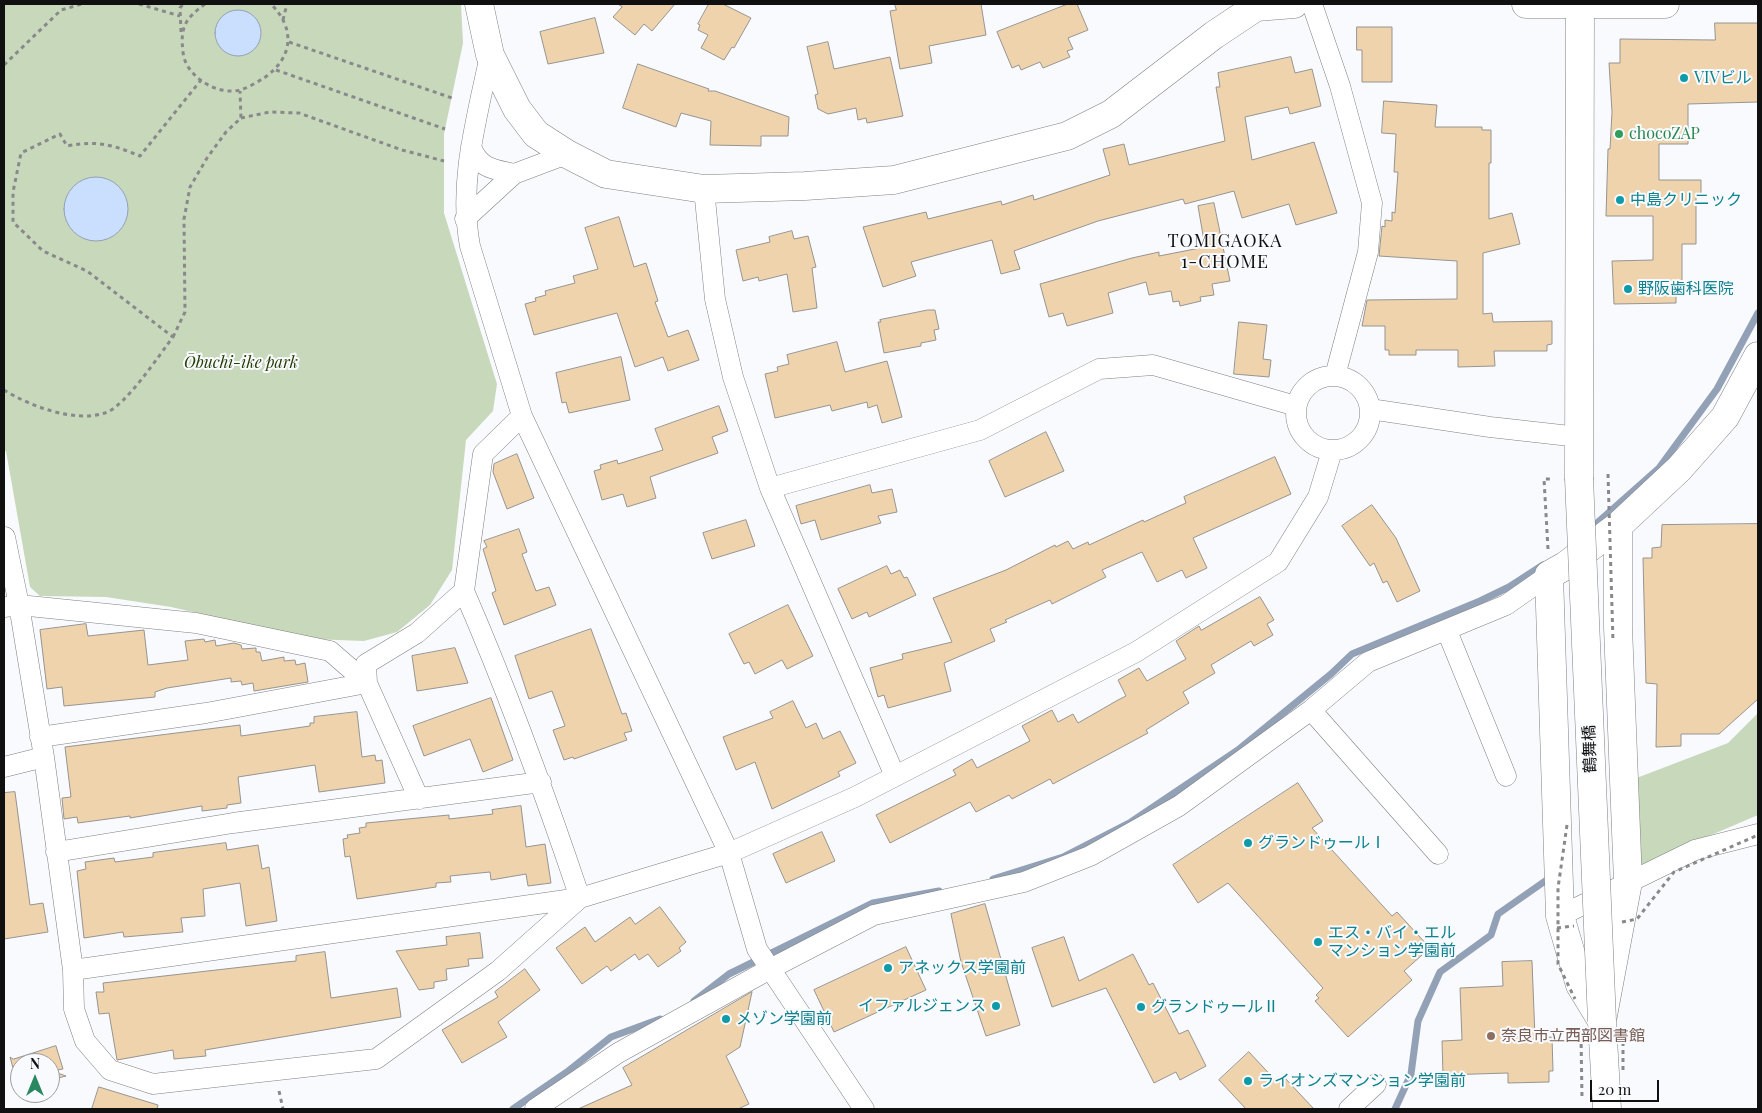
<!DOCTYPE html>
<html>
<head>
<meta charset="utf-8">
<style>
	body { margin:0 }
	#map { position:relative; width:1762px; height:1113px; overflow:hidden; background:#f9fafe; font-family:"Playfair Display",serif }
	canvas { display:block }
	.frame { position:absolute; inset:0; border:5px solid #101011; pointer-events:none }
	.north { position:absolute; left:10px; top:1053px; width:50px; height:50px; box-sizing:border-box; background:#f9fafe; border:1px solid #9c9c9f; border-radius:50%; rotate:0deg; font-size:14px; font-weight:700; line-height:20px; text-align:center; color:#101011 }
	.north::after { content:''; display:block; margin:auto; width:18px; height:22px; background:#2a8860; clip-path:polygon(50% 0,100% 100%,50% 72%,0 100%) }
	.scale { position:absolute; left:1590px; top:1080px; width:69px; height:22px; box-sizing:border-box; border:2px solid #101011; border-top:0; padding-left:6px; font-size:15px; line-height:18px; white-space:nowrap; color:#101011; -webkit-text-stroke:4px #f9fafe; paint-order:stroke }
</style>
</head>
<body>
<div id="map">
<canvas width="1762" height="1113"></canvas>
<div class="frame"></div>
<div class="north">N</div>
<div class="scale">20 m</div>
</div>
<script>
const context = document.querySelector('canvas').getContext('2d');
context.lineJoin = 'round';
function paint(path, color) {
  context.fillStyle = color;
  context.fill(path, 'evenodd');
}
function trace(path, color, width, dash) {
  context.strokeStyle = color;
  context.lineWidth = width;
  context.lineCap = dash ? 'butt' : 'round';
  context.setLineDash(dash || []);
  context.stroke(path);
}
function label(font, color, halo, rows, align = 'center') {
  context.font = font + ' "Playfair Display","Noto Sans JP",serif';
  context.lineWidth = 4;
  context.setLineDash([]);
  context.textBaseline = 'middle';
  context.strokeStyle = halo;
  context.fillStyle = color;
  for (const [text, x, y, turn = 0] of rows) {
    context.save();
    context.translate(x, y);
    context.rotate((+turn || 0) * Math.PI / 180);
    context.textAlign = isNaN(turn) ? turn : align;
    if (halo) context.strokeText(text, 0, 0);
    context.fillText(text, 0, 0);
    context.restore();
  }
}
paint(new Path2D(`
	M4,4H461L463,43L444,134V213L497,384L493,411L466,440L452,570L430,605L397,632L364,641L311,639L171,607L106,597L40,596L30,587L6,451H4Z
	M1758,713V815L1634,868V779L1728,743Z`), '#c8d8bb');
const water = new Path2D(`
	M215 33a23 23 0 1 1 46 0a23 23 0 1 1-46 0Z
	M64 209a32 32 0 1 1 64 0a32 32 0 1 1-64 0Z`);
paint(water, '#cadffd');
trace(water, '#92a1b6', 1);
trace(new Path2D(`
	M1589,530L1659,468L1717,389L1758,313
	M993,879L1063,857L1131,822L1238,750L1331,674L1352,654L1480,601L1509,587L1543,565
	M694,1001L729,974L873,903L939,891
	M513,1109L567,1072L611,1037L660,1019
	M1395,1109L1411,1074L1418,1021L1440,972L1491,935L1498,914L1548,879L1549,874`), '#92a1b6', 7);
const building = new Path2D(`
	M618,4H675L652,31L644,24L635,35L613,17L622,7Z
	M709,4H723L751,18L734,48L732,47L724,60L701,48L708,35L698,30L700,25L698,24Z
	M895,4H981L986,35L929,46L932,63L900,69L890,11L896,10Z
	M1068,4H1077L1088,30L1068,38L1073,49L1067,51L1070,57L1043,68L1040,62L1021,70L1019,65L1012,68L997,32Z
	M595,18L604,53L548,64L540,32Z
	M1715,23H1758V102L1688,104V144H1659V180H1701V197H1696V244H1682V288H1676V303L1614,304L1612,261L1653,260V216H1606L1608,149H1610L1612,112L1609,63H1620V39L1715,40Z
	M1357,27H1392V82H1362V50H1357Z
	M828,42L834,69L890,57L903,116L867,123L866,118L858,120L856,108L828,114L818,109L815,95L818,94L807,47Z
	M1291,57L1295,73L1312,69L1321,106L1290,114L1288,107L1245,117L1252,160L1314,142L1337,213L1296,225L1289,204L1242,218L1234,191L1185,204L1183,199L1098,221L1014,251L1020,269L1001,274L992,240L911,262L916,276L883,287L863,227L926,212L928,219L1001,201L1002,205L1033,195L1034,200L1110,175L1103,149L1124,144L1129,165L1225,141L1216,87H1220L1218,73Z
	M638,64L709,89L708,91H715L789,117L788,136H761V146L710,145L711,121L681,113L676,127L623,108Z
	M1384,101L1437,105L1435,127H1482V130H1491V163H1489V219L1512,213L1520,244L1483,253V314L1492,313L1493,322L1552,321V344L1547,345V351H1494L1495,366L1458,367V350H1416V355H1389V350H1385V326H1362L1367,300L1457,299V261L1379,256L1382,226L1385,227V220L1392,221V212L1395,213L1398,172H1394L1396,134L1382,133Z
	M1214,203L1230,281L1212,284L1214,295L1200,297L1201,301L1180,306L1179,301L1173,302L1171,291L1149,295L1146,282L1108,293L1113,313L1067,326L1063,313L1049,317L1040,284L1132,258L1159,252V256L1205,247L1198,206Z
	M619,217L634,267L646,263L658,301L655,302L668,337L688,330L699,360L668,371L663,357L635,367L617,313L534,335L525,304L536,301L535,298L546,295L545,291L575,283L573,276L598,269L585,228Z
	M792,231L794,239L808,236L816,267L812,268L817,308L793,312L787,274L759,281L758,277L743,281L736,250L770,242L769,237Z
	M928,310H935L939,329L934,330L936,340L921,343V346L884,353L878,322H881L880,320Z
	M1239,322L1267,325L1263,359L1271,360L1269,377L1234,374Z
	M837,342L845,372L887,361L902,417L882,423L877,405L868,408L867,402L832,411L830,405L775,418L765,374L778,371L777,367L789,364L787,355Z
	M621,357L630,400L569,413L566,402L562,403L556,373Z
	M719,406L728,431L712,437L718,453L650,477L656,498L627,507L623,494L602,500L594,471L601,469L600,465L617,460L618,464L663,450L655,429Z
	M1046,432L1064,471L1005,497L989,461Z
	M517,454L534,498L507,509L493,472L494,464Z
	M1275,457L1291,494L1193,538L1207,568L1186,578L1182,570L1157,582L1142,552L1102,570L1106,577L1052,604L1050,600L1005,620L1007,622L990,629L995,641L944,663L951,691L888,708L884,695L878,697L870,668L903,659L902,654L952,642L933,598L1006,570L1055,545L1056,547L1068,541L1073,549L1088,542L1089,545L1143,520L1144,522L1186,503L1184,497Z
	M870,485L872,493L892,489L897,512L878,516L881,523L821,540L815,520L801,524L796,506Z
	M1372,505L1396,538L1420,591L1397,602L1387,581L1383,583L1374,563L1370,566L1342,526Z
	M746,520L755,546L712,559L703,533Z
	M1758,524V699L1719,734H1681V746L1656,747L1657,684L1646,683L1643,558H1652V548L1661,547L1662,525Z
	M519,529L527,552L522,554L536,591L549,587L556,605L504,625L492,593L496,591L483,549L487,547L484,541Z
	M887,566L891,574L900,570L904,578L907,577L916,595L869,617L867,612L852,619L838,589Z
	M1260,597L1274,620L1267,624L1273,635L1254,646L1251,641L1211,665L1215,673L1183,692L1189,703L1146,730L1148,733L1053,784L1050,779L1012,799L1009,795L976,812L970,802L890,843L876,815L956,775L953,770L972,759L977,768L1030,741L1022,726L1052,710L1058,722L1073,714L1078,723L1118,700L1126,696L1118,680L1139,668L1147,681L1186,659L1176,641L1199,626L1201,630Z
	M788,605L813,656L787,669L782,660L755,674L749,662L744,664L729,634Z
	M86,624L88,636L144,630L148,665L188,660L185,641L204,639L205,642L215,640L216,646L234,643L241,645L242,649L256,648V652H260L262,661L284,657V661L295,660L296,665L305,663L308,682L254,691L253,683L242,685L241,681L231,682V678L167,688L155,692V697L64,706L62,687L47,689L40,630Z
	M591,629L622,714L626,713L632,731L624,733L627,740L574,759L573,757L564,760L553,730L565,726L552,691L529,699L515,656Z
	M455,648L468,683L417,691L412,656Z
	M491,698L513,760L483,772L470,739L424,756L413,726Z
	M793,701L806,728L816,723L823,739L840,731L856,763L838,772L840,776L772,809L755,762L736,770L723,737L773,718L770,712Z
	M357,712L362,757L375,755L376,761L382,760L385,783L319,792L315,765L238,777L241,803L227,805V808L202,811V806L130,818V816L78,823L77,817L64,819L62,798L71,797L65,747L240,725L241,736L310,726V723H314V717Z
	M1298,783L1323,821L1312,828L1392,916L1397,912L1430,948L1404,971L1412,980L1348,1037L1315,1001L1319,998L1316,995L1323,988L1228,883L1198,903L1173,865Z
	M15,792L30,905L43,903L48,932L4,939V793Z
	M521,806L526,847L545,844L551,883L528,886L526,874L491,880L490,872L450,876L451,882L436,883V887L357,899L350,856L345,857L343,839L348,838L347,835L360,833L359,828L366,827V823L449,815V819L493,814L492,810Z
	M822,832L835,861L786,883L773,854Z
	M226,843L227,850L258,845L262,869L269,867L277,921L246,926L240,883L203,889L205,916L181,918L183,932L124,937L123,932L84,938L77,871L86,869L85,862L114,858L115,862L153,857V853Z
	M985,904L1020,1025L986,1036L961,962L951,914Z
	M660,907L686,942L679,948L681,951L658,967L648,954L639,960L635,954L611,971L607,966L582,984L556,948L585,927L595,942L630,917L635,924Z
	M480,933L483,958L468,959L469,966L446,969L447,980L434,982V988L419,990L396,951L447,945L446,937Z
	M1064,937L1079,981L1133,954L1149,985L1153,983L1179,1034L1188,1030L1206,1066L1180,1080L1176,1072L1154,1083L1106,988L1052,1007L1032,948Z
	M906,947L926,990L834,1032L814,990Z
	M325,952L331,998L397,988L401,1017L205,1050L206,1056L174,1059L173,1050L117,1060L109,1013L99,1014L96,992H104L103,983L286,962L296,961V956Z
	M1532,961L1535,1038L1552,1037L1553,1071H1549V1082L1508,1083V1073L1443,1075L1442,1041L1462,1040L1460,988L1503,986L1502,962Z
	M525,969L540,990L498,1022L507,1037L462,1063L442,1030L498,997L495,992Z
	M752,992L740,1047L726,1056L749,1104L738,1109H578L632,1085L623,1068Z
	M56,1046L63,1069L52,1071L66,1076L50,1080V1063H20L19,1090L10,1057L13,1059Z
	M1249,1052L1277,1082L1283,1076L1314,1109H1246L1219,1080Z
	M99,1087L158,1105L157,1109H92Z`);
paint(building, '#eed3ad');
trace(building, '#969491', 1);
const street = new Path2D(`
	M1312,4L1340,86L1372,203L1368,252L1335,376
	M490,55C477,118 458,182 470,246L522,416L729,853L757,949L864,1109
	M471,147C480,169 493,169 514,174
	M704,189L715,299L733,377L770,488L895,776
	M465,219L514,174L567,154
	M1296 413a37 37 0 1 1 74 0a37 37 0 1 1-74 0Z
	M1370,409L1490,427L1579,437
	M770,488L980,430L1099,369L1153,365L1296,406
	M5,537L19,605L44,757L73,970L74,1009L85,1041L110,1070L153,1084L376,1059L498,971L580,898C545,794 508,692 464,591
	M4,607L19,605L196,623L330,651L367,683L419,799
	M1447,631L1506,776
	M1311,710L1438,854
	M40,737L206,713L367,683L366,664L417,633L464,591L483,454L522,416
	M4,767L44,757
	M56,852L233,823L541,782
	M1560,916L1695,850L1758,834
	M73,970L580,898L729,853L855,797L1136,652L1278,562L1318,497L1332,451
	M535,1109L618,1053L770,969L874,915L1024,882L1090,856L1179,806L1311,710L1368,662L1506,605L1549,575
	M1349,1109L1376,1084`);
const secondary = new Path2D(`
	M479,4L490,55L517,109L536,134L567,154L606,174L704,189L805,186L894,180L1067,136L1111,114L1214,35L1256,7L1294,4
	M1526,4H1665
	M1579,478L1580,4
	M1602,1021L1580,985L1560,916L1549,575L1565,566L1618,526L1679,469L1725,417L1758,356
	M1607,1109L1602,1021L1628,882L1618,627V526`);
trace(street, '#7f8083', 21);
trace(secondary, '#7f8083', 29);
trace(new Path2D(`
	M139,4L180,16
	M205,4C185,19 180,27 183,52C185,76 217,96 240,90C248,88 257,82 264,78C293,58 296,29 271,4
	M283,20L287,4
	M181,32L180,8L183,4
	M289,42L452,98
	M4,65L61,10L82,4
	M276,70L445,129
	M241,118L270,112L299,113L402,150L444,161
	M173,337L185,312L184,219L190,187L207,158L226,132L241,118L240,91
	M4,390C30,406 74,423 105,413C125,407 160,354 173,337L87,271L43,251L13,222V192L21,153L60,134L67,146C98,140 113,145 140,156L201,80
	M1548,549L1544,479H1553
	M279,1091L283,1109`), '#89898c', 3, [4, 4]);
trace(street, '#fff', 20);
trace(secondary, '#fff', 28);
const secondaryBridge = new Path2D(`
	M1579,478L1602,1021`);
trace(secondaryBridge, '#7f8083', 29, []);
trace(new Path2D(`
	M1608,474L1613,641
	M1567,825L1558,888V964L1575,999
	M1622,922L1637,919L1674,872L1758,835
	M1557,928L1574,926
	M1623,1034V1071
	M1581,1036L1582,1098`), '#89898c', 3, [4, 4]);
trace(secondaryBridge, '#fff', 28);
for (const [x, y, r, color] of [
	[1684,78,5,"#0f9aa8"],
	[1619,134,5,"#2e9e5b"],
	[1620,200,5,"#0f9aa8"],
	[1628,289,5,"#0f9aa8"],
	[1248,843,5,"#0f9aa8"],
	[1318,942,5,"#0f9aa8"],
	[888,968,5,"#0f9aa8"],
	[996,1006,5,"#0f9aa8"],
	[1141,1007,5,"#0f9aa8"],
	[726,1019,5,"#0f9aa8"],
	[1491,1036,5,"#8d6e63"],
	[1248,1081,5,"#0f9aa8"]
]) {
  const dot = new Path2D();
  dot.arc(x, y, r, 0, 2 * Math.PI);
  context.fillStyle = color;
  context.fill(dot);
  trace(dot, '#f9fafe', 2);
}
label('16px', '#0d838f', '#f9fafe', [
	["VIVビル",1694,78],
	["中島クリニック",1630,200],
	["野阪歯科医院",1638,289],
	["グランドゥールⅠ",1258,843],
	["エス・バイ・エル",1328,933],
	["マンション学園前",1328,951],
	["アネックス学園前",898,968],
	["イファルジェンス",986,1006,"right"],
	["グランドゥールⅡ",1151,1007],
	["メゾン学園前",736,1019],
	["ライオンズマンション学園前",1258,1081]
], 'left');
label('16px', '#27864d', '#f9fafe', [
	["chocoZAP",1629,134]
], 'left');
label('italic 16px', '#233d01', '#f9fafe', [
	["Ōbuchi-ike park",241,363]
]);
label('16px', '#101011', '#f9fafe', [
	["鶴舞橋",1590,749,-92]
]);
label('16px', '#785e54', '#f9fafe', [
	["奈良市立西部図書館",1501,1036]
], 'left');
context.letterSpacing = '1px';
label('18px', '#101011', '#f9fafe', [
	["TOMIGAOKA",1225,241],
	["1-CHOME",1225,262]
]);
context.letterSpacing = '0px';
</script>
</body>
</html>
